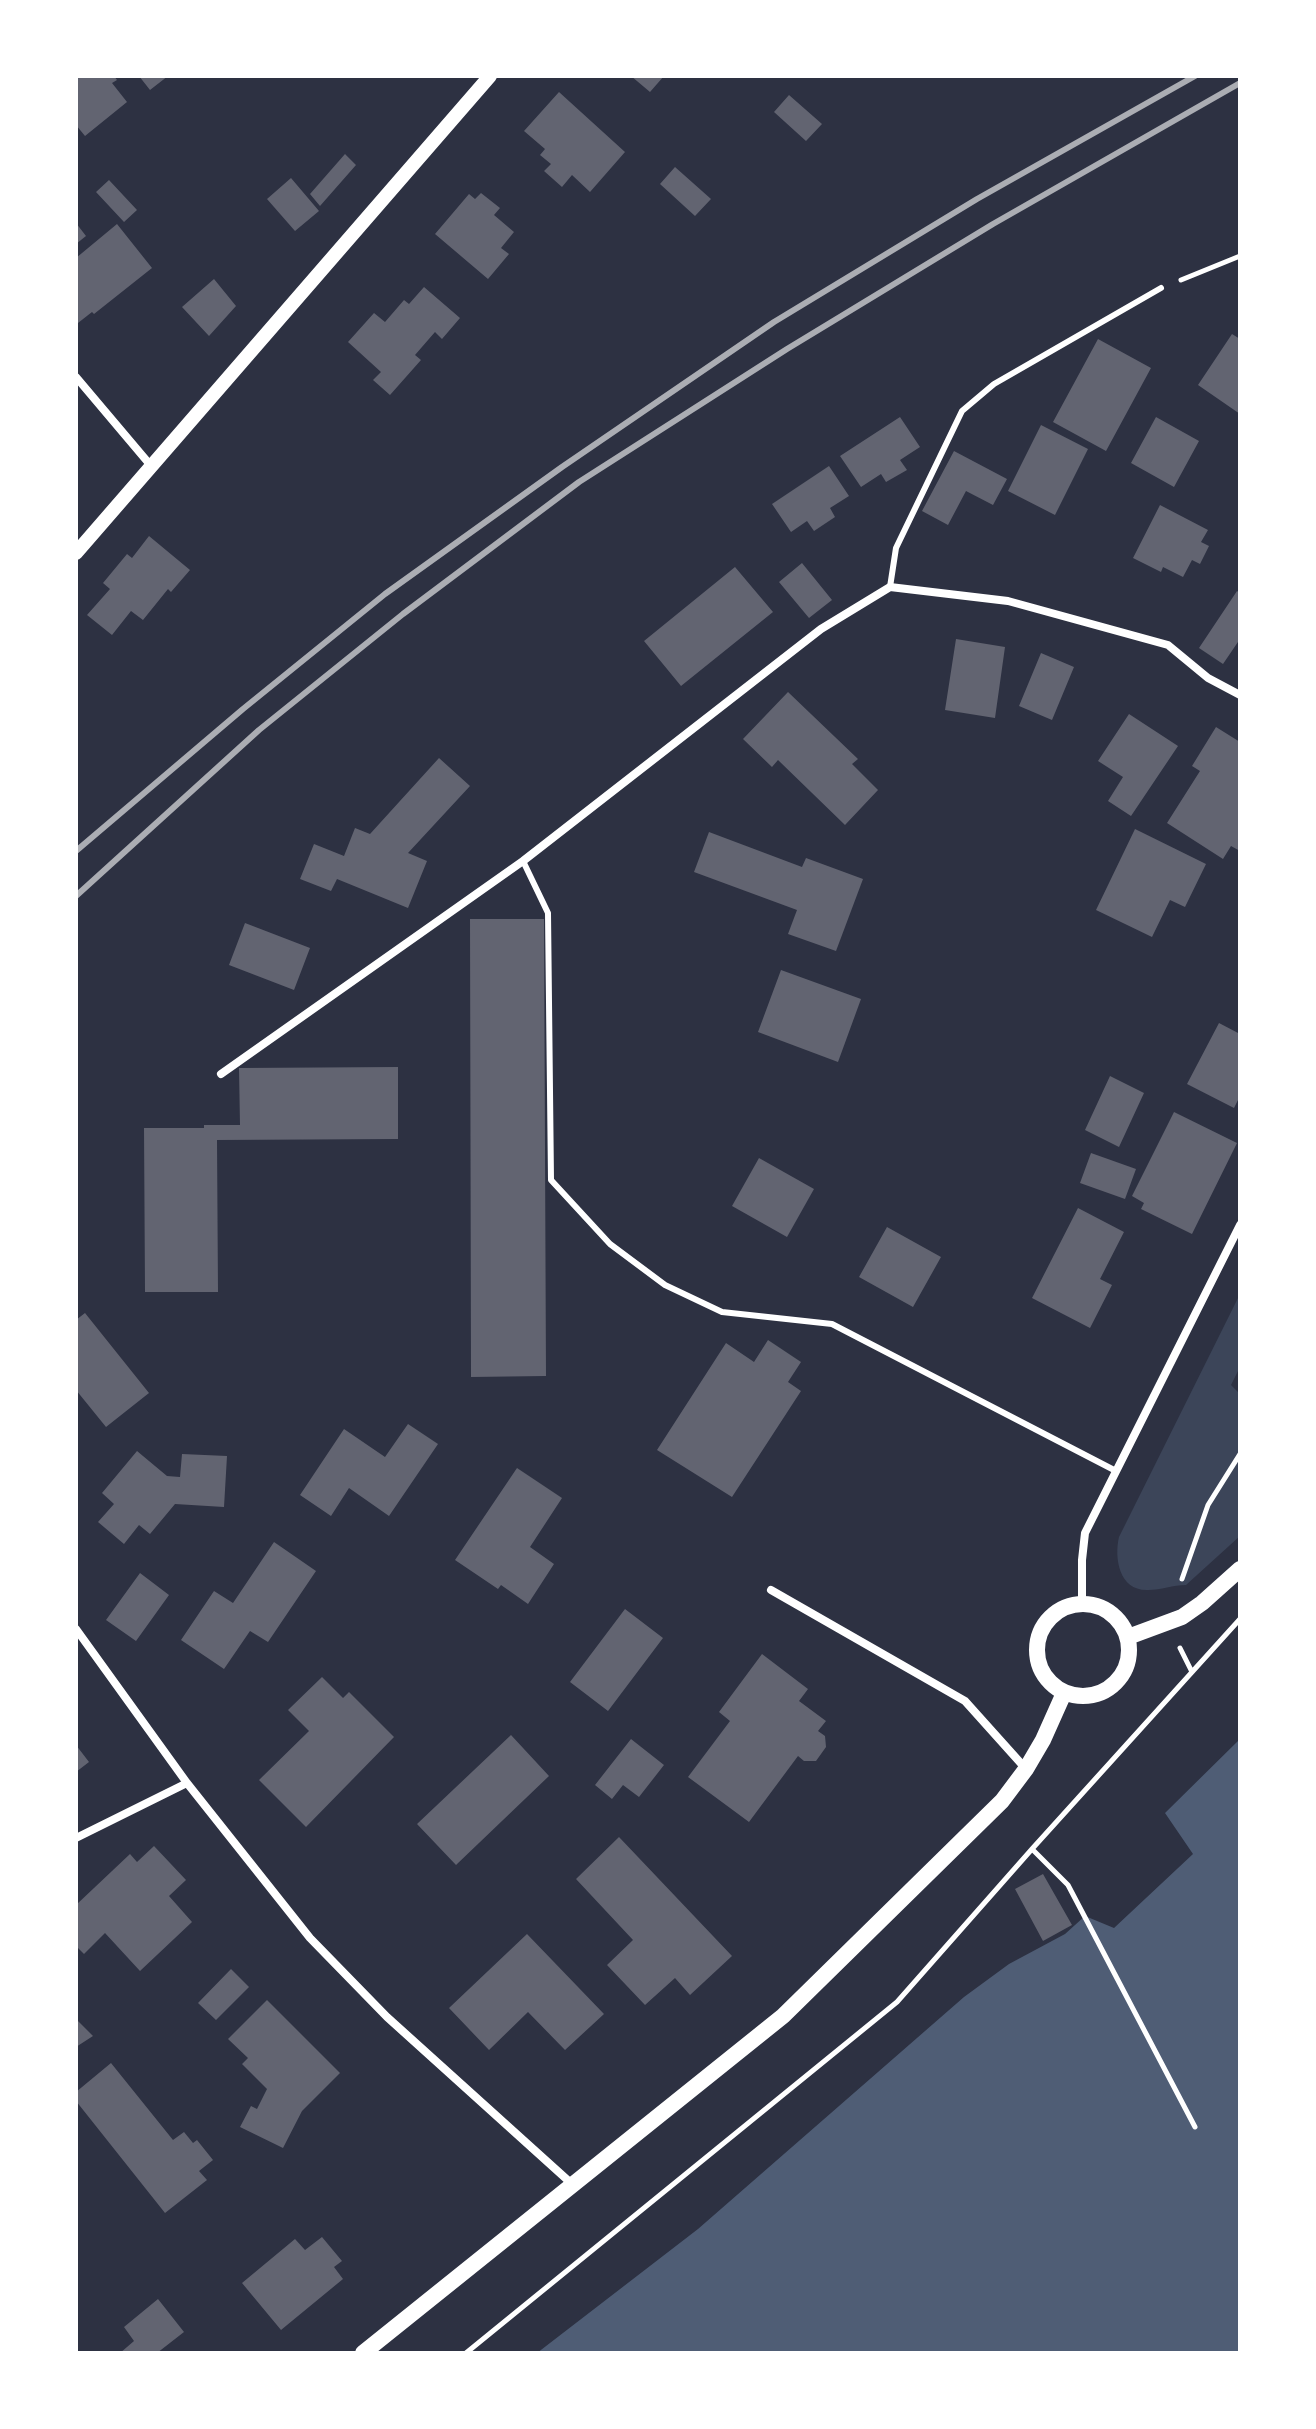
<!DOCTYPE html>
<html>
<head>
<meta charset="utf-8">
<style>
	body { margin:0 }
	#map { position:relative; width:1316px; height:2429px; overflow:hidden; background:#2d3142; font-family:"Roboto Serif",serif }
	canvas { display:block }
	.frame { position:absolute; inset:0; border:78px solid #fff; pointer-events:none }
</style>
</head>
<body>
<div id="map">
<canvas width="1316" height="2429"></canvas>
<div class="frame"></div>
</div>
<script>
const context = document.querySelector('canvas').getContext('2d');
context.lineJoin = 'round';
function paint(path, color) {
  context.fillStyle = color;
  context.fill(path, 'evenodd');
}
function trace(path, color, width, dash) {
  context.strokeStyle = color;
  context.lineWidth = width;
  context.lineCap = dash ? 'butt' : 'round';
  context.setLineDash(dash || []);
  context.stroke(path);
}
paint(new Path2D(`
	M1240,1294V1367L1231,1385L1240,1394V1536L1186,1585C1173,1585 1161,1590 1148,1590C1119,1591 1114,1558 1119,1537Z`), '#3c4559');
paint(new Path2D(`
	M1240,1739V2353H537L698,2229L964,1997L1009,1964L1065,1934L1085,1916L1114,1928L1193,1854L1165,1813Z`), '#4f5d75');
paint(new Path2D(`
	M76,76H114L117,80L112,83L127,102L85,136L76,125Z
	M139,76H168L150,90Z
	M631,76H664L650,92Z
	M559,92L625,152L590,192L572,175L562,187L544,171L551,164L540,155L545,149L524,131Z
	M789,95L822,124L806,141L774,112Z
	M345,154L356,165L320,206L310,194Z
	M675,167L711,199L695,216L660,184Z
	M291,178L319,211L295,231L267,199Z
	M109,180L137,210L124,222L96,192Z
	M481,193L500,208L494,215L514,232L501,248L509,254L488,279L435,234L469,194L475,199Z
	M76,223L86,236L76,244Z
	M117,224L152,268L94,314L92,312L78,323L76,320V258Z
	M214,279L236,306L209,336L182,307Z
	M424,287L460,318L442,339L435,332L415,355L421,360L390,395L373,380L381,372L348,342L374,313L385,322L404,300L409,304Z
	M1232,334L1240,339V414L1198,385Z
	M1098,339L1151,368L1106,451L1053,422Z
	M900,417L920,447L900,460L907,470L886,482L881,474L861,487L840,456Z
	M1156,417L1199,441L1174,487L1131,463Z
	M1041,425L1088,449L1055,515L1008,491Z
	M954,451L1007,479L993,505L966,491L948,525L922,511Z
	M829,466L849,496L830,508L835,517L814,531L807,521L791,532L772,504Z
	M1160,505L1208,530L1201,542L1209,546L1200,564L1192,560L1183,577L1163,567L1161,572L1133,558Z
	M149,536L190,570L171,592L168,589L143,620L131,611L112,635L87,615L110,589L103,583L127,554L132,558Z
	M802,563L832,600L809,618L779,582Z
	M735,567L773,612L681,686L644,641Z
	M1237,591L1240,593V639L1223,664L1199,648Z
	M956,639L1005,647L995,718L945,710Z
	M1041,653L1074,667L1052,720L1019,706Z
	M788,692L858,759L852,764L878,790L845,825L778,760L772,767L743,739Z
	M1129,714L1178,746L1131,816L1108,801L1123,777L1098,761Z
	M1216,727L1240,742V851L1231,846L1223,859L1167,823L1200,771L1192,766Z
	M439,758L470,786L408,853L427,861L408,908L337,879L331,891L300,879L314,844L344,856L355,828L370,834Z
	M1135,829L1206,864L1185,907L1170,900L1152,937L1096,910Z
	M709,832L802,867L806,858L863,879L836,951L788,934L797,910L694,872Z
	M470,919H544L546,1376L471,1377Z
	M245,923L310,948L294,990L229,965Z
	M781,970L861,999L838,1062L758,1032Z
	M1219,1023L1240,1034V1096L1234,1108L1187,1084Z
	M398,1067V1139L217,1140L218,1292H145L144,1128H204V1125H240L239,1068Z
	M1110,1076L1144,1093L1119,1147L1085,1130Z
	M1174,1112L1237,1143L1192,1234L1141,1209L1144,1203L1132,1196Z
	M1091,1153L1136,1169L1125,1199L1080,1183Z
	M759,1158L814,1189L787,1237L732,1206Z
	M1078,1208L1124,1232L1100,1279L1112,1285L1090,1328L1032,1298Z
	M887,1227L941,1257L913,1307L859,1277Z
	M85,1313L149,1393L106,1427L76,1390V1320Z
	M768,1340L801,1362L788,1382L801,1391L732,1497L657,1450L726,1343L754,1362Z
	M408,1424L438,1444L389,1516L349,1488L331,1516L300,1495L344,1429L385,1457Z
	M137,1451L167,1476L180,1477L182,1454L227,1456L224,1507L175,1504L150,1534L139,1525L124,1544L98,1522L114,1504L102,1493Z
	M517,1468L562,1498L530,1547L554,1564L528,1604L501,1585L498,1589L455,1560Z
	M274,1542L316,1571L268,1642L250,1631L224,1669L181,1640L214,1591L233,1603Z
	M140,1573L169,1595L136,1641L106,1620Z
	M625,1609L663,1638L608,1711L570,1682Z
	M762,1654L808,1689L799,1701L826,1721L818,1731L825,1736L826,1747L816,1761H804L798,1756L749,1822L688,1777L730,1721L719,1712Z
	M322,1677L343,1698L349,1692L394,1737L306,1827L259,1780L309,1731L288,1710Z
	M511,1735L549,1776L456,1865L417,1824Z
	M631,1739L664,1765L639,1797L623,1785L612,1799L595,1785Z
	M76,1745L89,1762L76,1772Z
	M619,1837L732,1956L690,1995L675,1978L645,2005L607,1965L633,1940L576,1879Z
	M154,1846L186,1880L169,1896L192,1922L140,1971L105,1933L84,1954L76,1946V1905L130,1854L137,1862Z
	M1043,1874L1072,1925L1043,1941L1015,1889Z
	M527,1934L604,2014L565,2050L528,2012L489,2050L449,2008Z
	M231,1969L249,1987L216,2020L198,2003Z
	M267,2000L340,2073L302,2111L283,2148L240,2127L251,2106L257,2109L267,2089L242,2064L248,2058L228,2039Z
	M76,2019L93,2036L76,2047Z
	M111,2063L173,2140L184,2132L193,2143L197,2140L213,2160L199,2171L207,2180L165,2213L76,2101V2092Z
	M322,2237L342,2261L334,2267L343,2279L281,2330L242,2283L295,2239L305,2250Z
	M158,2299L184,2332L157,2353H120L134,2341L124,2327Z`), '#626471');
trace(new Path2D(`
	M1181,280L1240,256
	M1182,1579L1208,1505L1240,1454
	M1180,1648L1192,1672
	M1032,1849L1068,1885L1195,2127
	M466,2353L897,2002L1032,1849L1240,1619`), '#fff', 5);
trace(new Path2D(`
	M890,587L896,548L962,411L994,384L1161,288
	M523,861L548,913L551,1180L610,1244L665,1285L722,1312L832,1324L1116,1471`), '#fff', 6);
trace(new Path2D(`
	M76,377L152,467
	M221,1074L523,861L821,629L890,587L1008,601L1168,645L1208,678L1240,695
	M771,1590L965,1701L1026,1769
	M1082,1604V1560L1085,1533L1240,1225
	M76,1629L187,1783L310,1938L387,2017L572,2184
	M76,1838L187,1783`), '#fff', 8);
trace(new Path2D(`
	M76,553L490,76`), '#fff', 14);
trace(new Path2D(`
	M1037 1650a46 46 0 1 1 92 0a46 46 0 1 1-92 0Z
	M1128,1637L1182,1617L1202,1603L1240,1569
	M363,2353L783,2016L1002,1801L1026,1769L1043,1740L1064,1693`), '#fff', 16);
trace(new Path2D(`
	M76,851L243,709L385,594L562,467L774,322L977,199L1195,76
	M76,896L259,730L403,614L579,482L787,349L993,224L1240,83`), '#abadb3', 6);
</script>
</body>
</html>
